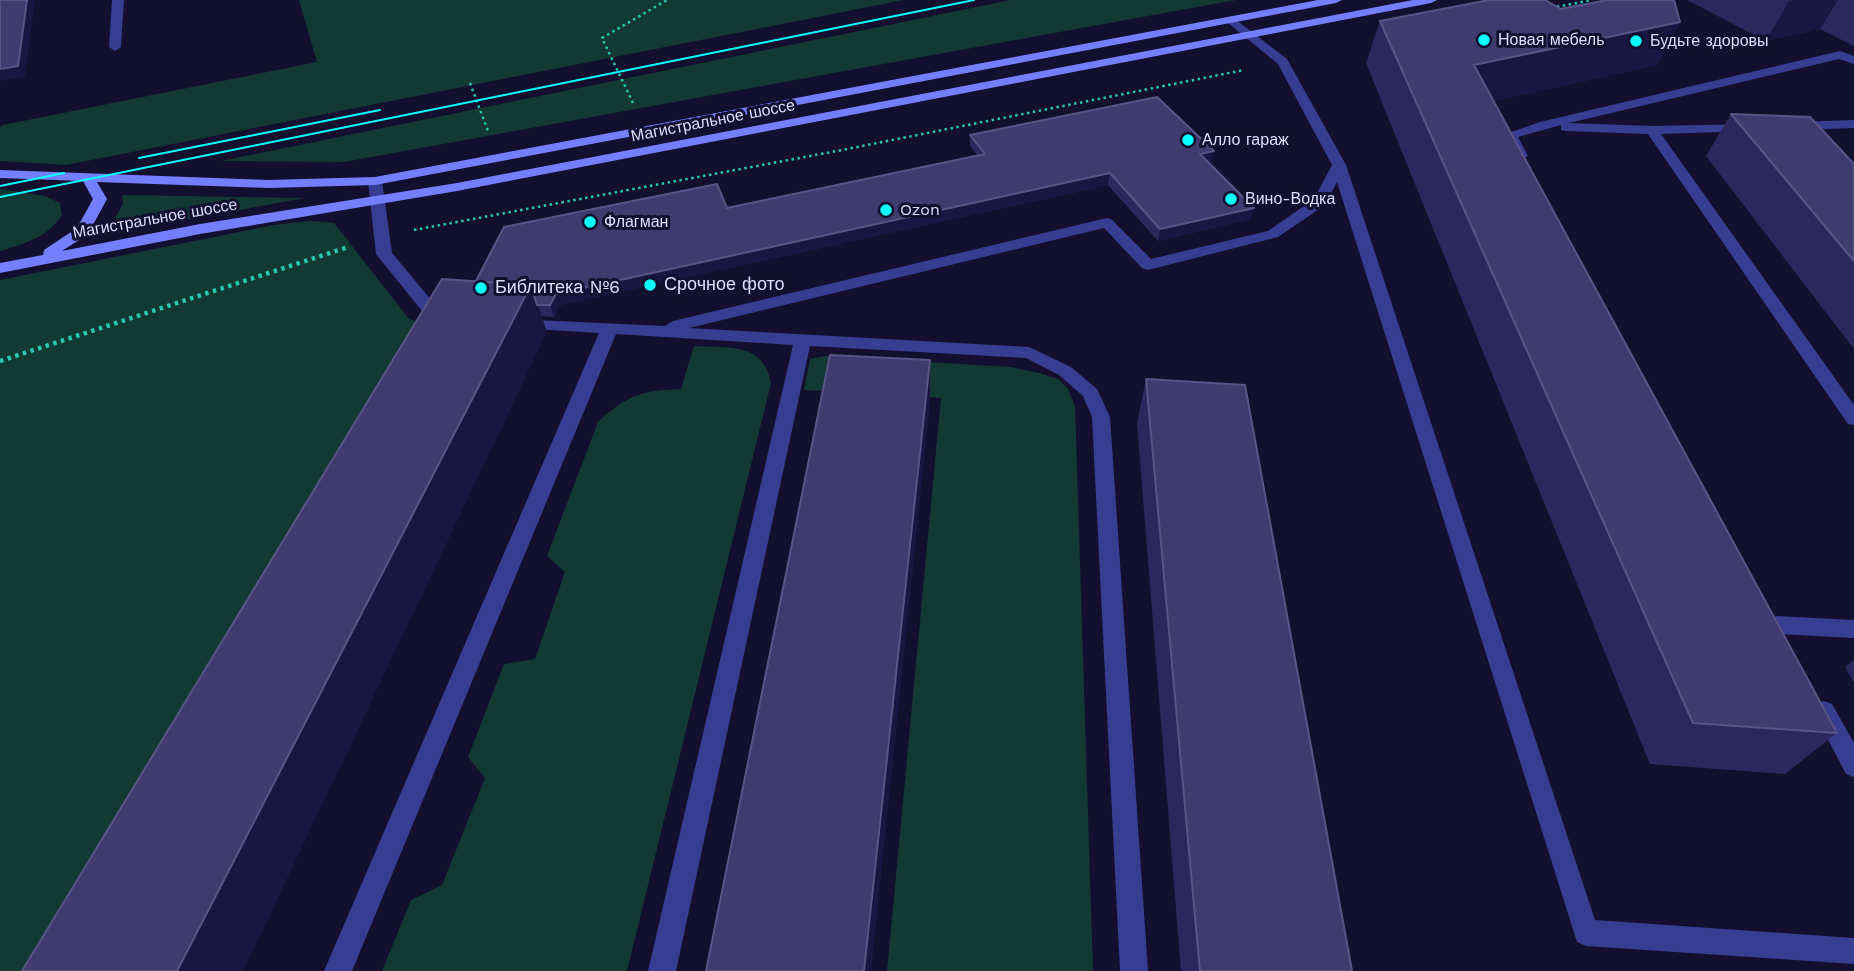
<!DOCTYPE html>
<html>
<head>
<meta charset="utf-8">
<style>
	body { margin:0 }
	canvas { display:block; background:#12102e }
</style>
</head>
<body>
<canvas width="1854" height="971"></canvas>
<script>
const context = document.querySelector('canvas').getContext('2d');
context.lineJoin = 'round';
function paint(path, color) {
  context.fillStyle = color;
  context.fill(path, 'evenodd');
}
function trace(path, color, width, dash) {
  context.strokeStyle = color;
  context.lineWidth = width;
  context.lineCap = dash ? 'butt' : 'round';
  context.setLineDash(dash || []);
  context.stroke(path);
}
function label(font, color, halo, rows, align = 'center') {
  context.font = font + ' "Work Sans",sans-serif';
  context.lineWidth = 6;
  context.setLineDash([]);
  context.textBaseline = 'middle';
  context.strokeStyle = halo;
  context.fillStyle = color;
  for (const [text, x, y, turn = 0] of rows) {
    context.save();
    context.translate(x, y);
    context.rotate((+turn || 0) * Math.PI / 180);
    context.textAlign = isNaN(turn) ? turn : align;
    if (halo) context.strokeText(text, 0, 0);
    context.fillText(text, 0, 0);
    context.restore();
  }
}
paint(new Path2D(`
	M299,0H904L66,165L0,161V127L3,125L317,62Z
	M1011,0H1236L344,162L221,161Z
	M0,189L45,196L60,203L62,215C48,237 24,244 0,251Z
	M122,195L304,198L100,236L110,227L123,204Z
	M310,221L334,223L409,319L458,334L101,971H0V280L274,225Z
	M694,346C727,348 764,342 771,383L627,971H382L411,900L442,885L485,778L468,757L504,664L535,659L565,572L547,556L598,422C626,396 642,390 681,389Z
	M825,356L1011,367L1039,373L1058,379L1068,389L1075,406L1093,971H887L941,398L804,390L810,359Z`), '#123933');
trace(new Path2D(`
	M1551,8L1592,0
	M470,83L488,131
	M633,103L602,38L667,0
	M414,230L837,151L1244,70`), '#26c9af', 2.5, [2.5, 3.5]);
trace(new Path2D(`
	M0,361L348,247`), '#26c9af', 4.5, [3.5, 4.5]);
paint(new Path2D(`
	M112,0H124L121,47L115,51L109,47Z
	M1231,16L1287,59L1346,165L1595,920L1854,938V964L1586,946L1577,942L1337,182L1325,205L1278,237L1148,270L1142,268L1104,228L689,328L1029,347L1071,367L1097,389L1110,417L1148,971H1120L1092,417L1083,396L1059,375L1026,358L810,346L676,971H648L793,345L616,334L352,971H324L599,333L519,328L511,323L513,319L665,326L673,321L1107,218L1112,220L1151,259L1268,231L1314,199L1332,165L1278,64L1227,22V18Z
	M1840,51L1854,56V64L1839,59L1569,123L1652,126L1754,124L1756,127L1749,131L1661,134L1854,405V425L1848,424L1648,134L1566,131L1561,130V125L1518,137L1528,156L1521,160L1516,159L1503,135L1540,122Z
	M1854,120V128L1793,130L1786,126L1793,122Z
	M375,177L382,181L392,253L442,313L453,315L455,319L453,323L431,322L376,254L368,181Z
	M1777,616L1854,620V638L1777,634L1769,631L1766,625L1769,619Z
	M1824,701L1832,704L1854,743V777L1846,774L1813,711L1816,704Z`), '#373d91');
paint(new Path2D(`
	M1318,0H1342L1336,3L375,185L269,188L97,182L107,199L88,234L62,251L200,224L457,183L1413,0H1437L1431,3L457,191L200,234L0,273V263L43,255L44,250L77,228L93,199L83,181L0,178V170L269,180L375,177Z`), '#747fff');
trace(new Path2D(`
	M139,158L380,110
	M0,186L64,173
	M0,197L974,0`), '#09fffe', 2);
paint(new Path2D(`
	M1687,0H1854V46L1820,29L1766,41Z
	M1561,9L1680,22L1657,65L1493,101L1837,733L1785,774L1650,764L1366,63L1380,21Z
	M1731,114L1854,164V349L1706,156Z
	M970,135L1211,163H1209L1251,219L1158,241L1108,185L560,305L554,317L541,316L547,332L476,281L727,208L977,155L970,146Z
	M1146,379L1352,971H1181L1137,423Z
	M1854,660V683L1845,667Z`), '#2c285d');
paint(new Path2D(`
	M27,0H35L25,76L0,81V69Z
	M1795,0H1838L1820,29L1766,41L1789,1Z
	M1680,22L1657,65L1457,109L1474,65Z
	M1214,151L1211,163L1198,165L1200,154Z
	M1110,173L1108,185L560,305L554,317L550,305L556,294Z
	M1254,208L1251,219L1158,241L1160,229Z
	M531,285L547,332L243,971H177Z
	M930,360V404L871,971H864Z`), '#1a1643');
const building = new Path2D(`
	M0,0H27L18,66L0,69Z
	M1489,0H1545L1561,9L1607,0H1674L1680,22L1474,65L1837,733L1693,723L1380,21Z
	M1157,97L1214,151L1200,154L1254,208L1160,229L1110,173L556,294L550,305H537L531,285L476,281L504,227L717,184L727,208L985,154L970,135Z
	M1731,114L1810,117L1854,164V261Z
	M442,279L531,285L177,971H22Z
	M830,355L930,360L864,971H706Z
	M1146,379L1245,385L1352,971H1200Z`);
paint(building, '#3f3b6f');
trace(building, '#585485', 2);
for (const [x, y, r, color] of [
	[1484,40,7,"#09fffe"],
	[1636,41,7,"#09fffe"],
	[1188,140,7,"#09fffe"],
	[1231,199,7,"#09fffe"],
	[886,210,7,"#09fffe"],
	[590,222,7,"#09fffe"],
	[650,285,7,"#09fffe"],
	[481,288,7,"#09fffe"]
]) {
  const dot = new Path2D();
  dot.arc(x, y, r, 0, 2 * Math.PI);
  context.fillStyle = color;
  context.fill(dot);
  trace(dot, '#12102e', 2.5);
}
label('16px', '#ddf', '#12102e', [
	["Новая мебель",1498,40],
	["Будьте здоровы",1650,41],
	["Алло гараж",1202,140],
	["Вино-Водка",1245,199],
	["Ozon",900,210],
	["Флагман",604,222]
], 'left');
label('16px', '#ddf', '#12102e', [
	["Магистральное шоссе",713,121,-11],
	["Магистральное шоссе",155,219,-10]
]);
label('18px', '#ddf', '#12102e', [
	["Срочное фото",664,285],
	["Библитека №6",495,288]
], 'left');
</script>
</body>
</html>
